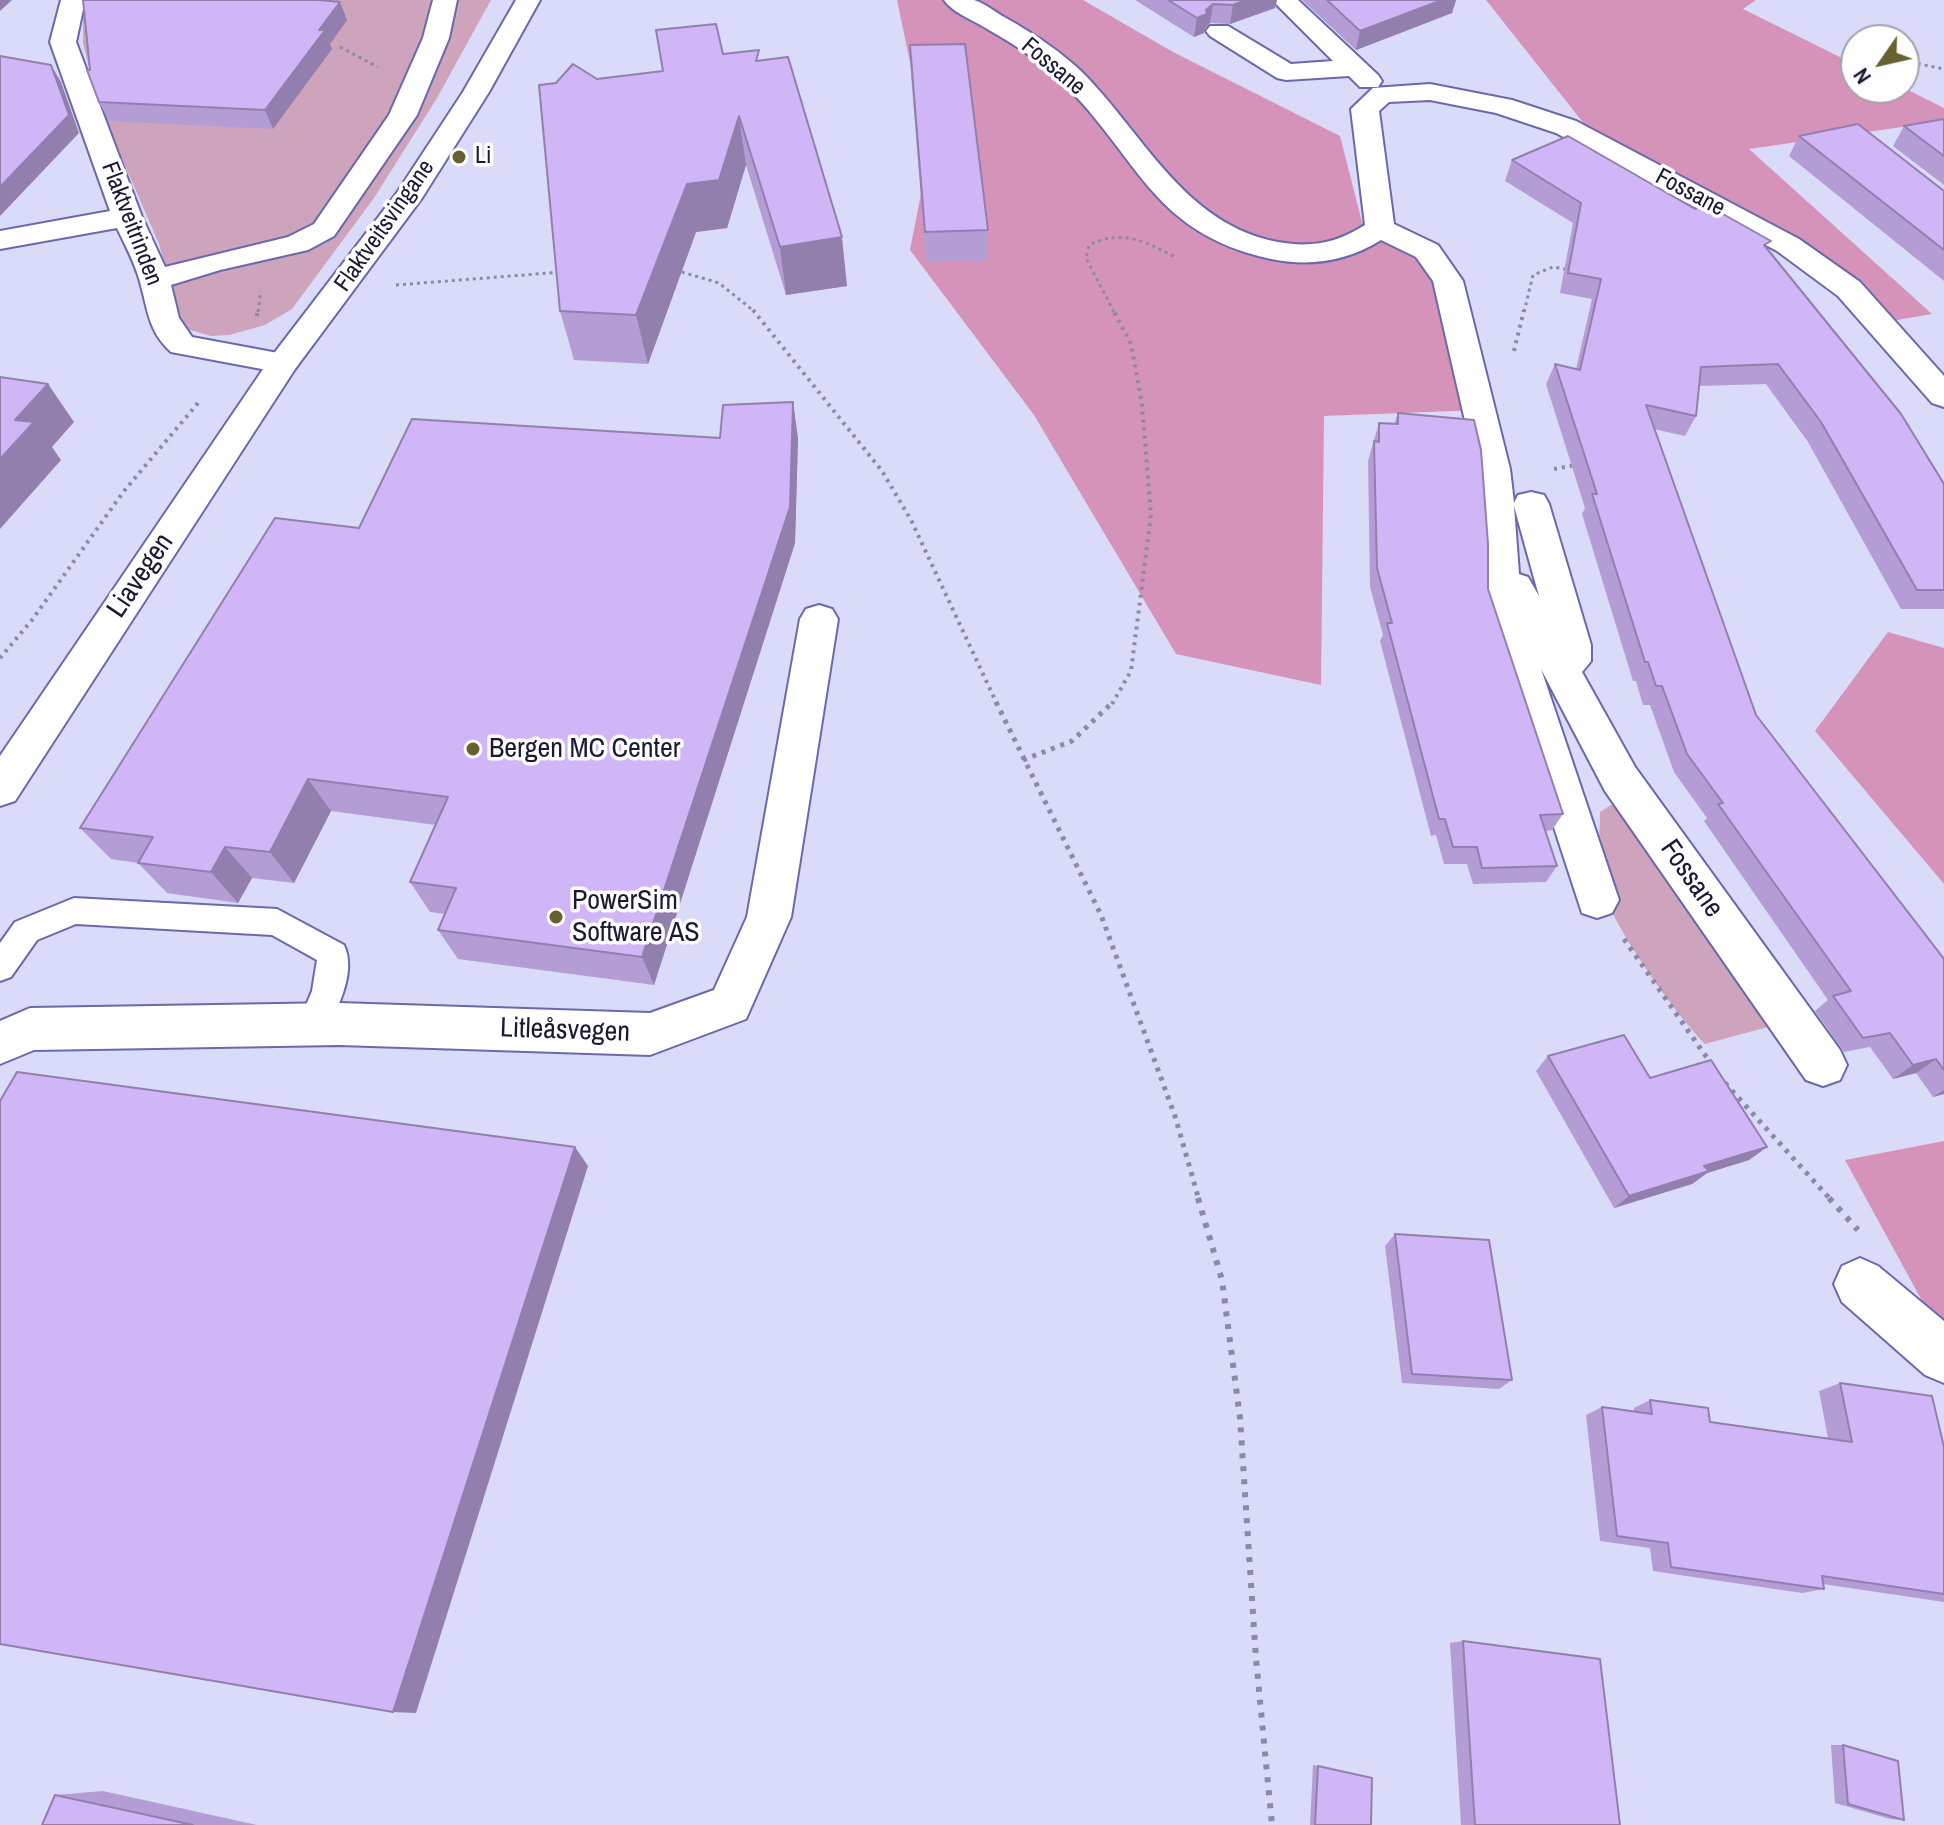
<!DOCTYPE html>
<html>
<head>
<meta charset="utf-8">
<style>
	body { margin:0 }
	#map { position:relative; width:1944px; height:1825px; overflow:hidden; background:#d9dbf8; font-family:"Archivo Narrow",sans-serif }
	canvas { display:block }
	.north { position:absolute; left:1840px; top:24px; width:80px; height:80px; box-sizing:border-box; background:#fefefe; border:2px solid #a3a2ad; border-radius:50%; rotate:236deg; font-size:22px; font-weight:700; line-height:32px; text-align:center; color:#1b1934 }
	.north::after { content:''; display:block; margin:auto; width:28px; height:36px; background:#66612e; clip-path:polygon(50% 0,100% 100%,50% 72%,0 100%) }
</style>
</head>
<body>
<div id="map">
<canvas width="1944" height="1825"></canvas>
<div class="north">N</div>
</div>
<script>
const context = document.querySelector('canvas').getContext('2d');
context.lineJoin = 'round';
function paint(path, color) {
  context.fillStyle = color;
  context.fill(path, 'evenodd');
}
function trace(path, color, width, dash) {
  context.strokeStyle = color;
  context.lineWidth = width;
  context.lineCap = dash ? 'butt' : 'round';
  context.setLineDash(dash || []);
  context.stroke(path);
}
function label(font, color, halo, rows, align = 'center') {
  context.font = font + ' "Archivo Narrow",sans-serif';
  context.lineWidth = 7;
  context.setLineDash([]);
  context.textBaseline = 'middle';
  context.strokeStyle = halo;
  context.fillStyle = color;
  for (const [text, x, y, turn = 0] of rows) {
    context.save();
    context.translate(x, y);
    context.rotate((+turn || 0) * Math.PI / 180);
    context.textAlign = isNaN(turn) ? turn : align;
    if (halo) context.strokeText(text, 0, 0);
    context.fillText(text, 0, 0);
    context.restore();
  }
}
paint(new Path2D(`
	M92,0H491L437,98L374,198L292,309L265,325L229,335L211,336L183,328L159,244L98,103L83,43V18Z
	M1619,800L1775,1025L1705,1044C1674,1012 1614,929 1602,887C1596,865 1600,835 1600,812Z`), '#cda4bb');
paint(new Path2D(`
	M897,0H1083L1173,52L1340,136L1362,222L1446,266L1481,410L1324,416L1321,685L1176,654L1034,415L910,250L929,153Z
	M1486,0H1756L1743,9L1856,65V88H1904L1944,108V121L1749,149L1932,314L1891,321L1788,248L1608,154Z
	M1888,632L1944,648V884L1815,731Z
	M1944,1141V1341L1845,1160Z`), '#d693ba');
const lane = new Path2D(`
	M74,898L277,909L344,945C357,972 337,1009 325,1034L314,1038L303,1034L298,1024L312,991L317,960L272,935L76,924L37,940L11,977L0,981V943L15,922Z`);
const street = new Path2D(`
	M61,0H85L76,42L142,217L165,267L288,237L314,224L389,115L423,38L433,0H457L449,38L417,115L334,236L308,250L220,270L171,285L179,318L192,337L294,356L299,363L294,370L283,373L171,352C148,331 148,310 140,282C135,263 125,245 117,228L0,249V231L110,211L50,42Z
	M944,0C953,0 965,0 974,0C985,3 996,13 1006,18C1034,34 1062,52 1085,75C1145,137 1186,225 1278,242C1311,248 1337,243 1365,225L1351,109L1373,88L1430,84L1512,100L1576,121L1799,239L1860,282L1944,376V407L1932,403L1838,296L1777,251L1556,133L1496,113L1430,100L1389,102L1379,111L1394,224L1438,245L1463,281L1510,469L1514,503L1518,495L1531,492L1544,495L1549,504L1591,645V661L1582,672L1635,767L1840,1050L1847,1065L1840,1080L1823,1086L1806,1080L1605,791L1541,669L1619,900L1612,913L1597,918L1582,913L1482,607L1483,563L1476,469L1433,281L1416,257L1381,240C1348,261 1310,267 1271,259C1146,232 1137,149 1054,75C1034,57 1012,43 989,30C975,21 953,13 944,0ZM1514,506L1539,596L1528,577L1519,574Z
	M1272,0H1298L1378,75L1382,81L1378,87H1360L1349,76L1286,80L1277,78L1210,36L1206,31L1210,26H1228L1291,64L1333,61Z
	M1860,1258L1878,1266L1944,1321V1383L1925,1375L1842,1302L1834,1284L1842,1266Z`);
const secondary = new Path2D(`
	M516,0H540L489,92L422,198L295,369L15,801L0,806V756L272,356L396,194L463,92Z
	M819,605L832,609L838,619L791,917L746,1019L650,1055L339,1045L34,1050L0,1064V1021L30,1008L339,1003L650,1013L714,990L747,917L800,619L806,609Z`);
trace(lane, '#6a69ab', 4);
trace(street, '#6a69ab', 4);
trace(secondary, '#6a69ab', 4);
trace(new Path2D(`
	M340,47L378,67
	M1904,61L1944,69
	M675,270L719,283L755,312
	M396,285L562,272
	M258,312L261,291
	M1114,312L1086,258L1089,245C1122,229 1145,241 1175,257
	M1524,312L1533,275L1553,267L1571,270`), '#8a8aa7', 3, [3, 4]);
trace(new Path2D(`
	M753,310L882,471L911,520L997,704
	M257,316L258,310
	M1514,351L1524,310
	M1554,469L1575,465
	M0,658L32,620L124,491L198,403
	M1112,704L1131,671L1151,515L1142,405L1131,344L1113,310`), '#8a8aa7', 4, [3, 5]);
trace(new Path2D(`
	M996,702L1101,915L1175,1116L1199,1200
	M1023,760L1072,741L1113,702
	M1624,939L1712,1065
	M1725,1083L1831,1200`), '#8a8aa7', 5, [4, 6]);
trace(new Path2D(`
	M1198,1198L1222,1280L1240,1418L1256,1659L1272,1825
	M1829,1198L1858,1230`), '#8a8aa7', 6, [5, 8]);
paint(lane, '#fff');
paint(street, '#fff');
paint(secondary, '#fff');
paint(new Path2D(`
	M83,0H340L339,1L340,2L347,20L330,44L332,49L273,129L109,121L99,102L90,70Z
	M1135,0H1277L1275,8L1230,24L1210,23L1205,28L1204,33L1194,37Z
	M1302,0H1456L1452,13L1356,50Z
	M910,45L988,230V260L926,262L911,74Z
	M760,60L847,286L786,295L746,165L727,228L696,232L648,364L574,360L560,311L597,79Z
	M1944,119V185L1893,146L1904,126Z
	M1799,136L1944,191V281L1789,156Z
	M1512,160L1695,209L1767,248L1944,484V609H1901L1808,442L1766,384L1699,386L1696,416L1685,436L1654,429L1756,715L1944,959V1094L1933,1097L1916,1073L1893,1079L1870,1047L1844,1052L1815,1011L1828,1000L1704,821L1707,818L1674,772L1650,705H1643L1636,681H1633L1582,514L1585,508L1546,384L1555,364L1576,369L1592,299L1560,293L1573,223L1505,181Z
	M793,402L798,439L795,543L654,985L458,959L438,930L445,914L430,912L410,882L436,825L331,811L294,883L252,878L238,903L167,893L138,863L111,859L80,828L359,528L720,438Z
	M1398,413L1488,589L1563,814L1552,830L1546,831L1557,866L1546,882L1473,884L1467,864H1444L1436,835L1431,836L1380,641L1383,635L1370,587L1368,461L1379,423L1394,424Z
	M1548,1056L1650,1078L1767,1147L1749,1160L1707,1173L1692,1184L1614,1208L1536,1071Z
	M1395,1234L1512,1380L1499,1389L1402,1383L1385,1246Z
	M1840,1383L1944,1447V1602L1823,1584L1824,1589L1802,1593L1653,1571L1650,1548L1600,1541L1586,1415L1602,1407L1634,1411V1408L1650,1400L1710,1422L1828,1438L1819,1391Z
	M1463,1641L1620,1825H1461L1450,1643Z
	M1831,1745H1843L1904,1820L1890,1819L1835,1803Z
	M1313,1765L1318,1766L1371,1825H1310Z
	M103,1791L257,1825H42L55,1795Z`), '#b49dd4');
paint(new Path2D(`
	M0,0H12L0,11Z
	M1246,0H1277L1275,8L1230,24L1233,5Z
	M1442,0H1456L1452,13L1356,50L1360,31Z
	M340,2L347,20L330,44L332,49L273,129L265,110L319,30Z
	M1213,4L1210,23L1205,28L1204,33L1194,37L1197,18Z
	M51,65L61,82L79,133L0,216V187Z
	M739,116L746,165L727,228L696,232L648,364L636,315L687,184Z
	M842,237L847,286L786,295L780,247Z
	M48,384L74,422L52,447L61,460L0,529V459L15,420Z
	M793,402L798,439L795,543L654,985L642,957Z
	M308,779L331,811L294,883L270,852Z
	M225,847L252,878L238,903L211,872Z
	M1936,1059L1916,1073L1893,1079L1913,1065Z
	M1944,1090V1094L1933,1097Z
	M575,1147L588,1166L416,1713L393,1712Z
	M1767,1147L1749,1160L1707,1173L1692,1184L1614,1208L1629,1196L1704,1166Z`), '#927fad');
const building = new Path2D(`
	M83,0H319L340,2L319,30H325L265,110L99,102L87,70H90Z
	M1168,0H1246L1233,5L1213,4L1206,10L1207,14L1197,18Z
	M1327,0H1442L1360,31Z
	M716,24L723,54L759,50L756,61L788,57L842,237L780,247L739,116L719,180L687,184L636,315L560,311L539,85L556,83L573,64L597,79L663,71L656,30Z
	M965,44L988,230L925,232L910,45Z
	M0,56L51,65L69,115L0,187Z
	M1944,119V156L1904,126Z
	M1858,124L1944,191V250L1799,136Z
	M1568,136L1695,209L1705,204L1771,241L1764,245L1901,414L1944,484V590H1917L1821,422L1778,364L1701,367L1696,416L1646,405L1756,715L1944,959V1070L1936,1059L1913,1065L1890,1033L1863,1038L1833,996L1851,991L1718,804L1723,803L1687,754L1662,686H1656L1648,662H1645L1592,494H1597L1555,364L1580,370L1601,279L1568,273L1581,203L1512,160Z
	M0,377L48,384L15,420L34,422L0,459Z
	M793,402L790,507L642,957L438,930L456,888L410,882L448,797L308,779L270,852L225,847L211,872L138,863L153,837L80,828L275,518L359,528L412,419L720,438L723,405Z
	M1398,413L1474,420L1481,450L1488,544V589L1563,814L1540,815L1557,866L1482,868L1477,847H1453L1445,819H1439L1387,623H1392L1377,568L1374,441L1379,442V423L1398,424Z
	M1624,1035L1650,1078L1711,1060L1767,1147L1704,1166L1709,1171L1629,1196L1548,1056Z
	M17,1072L575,1147L393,1712L0,1644V1101Z
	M1395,1234L1489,1240L1512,1380L1412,1374Z
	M1840,1383L1932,1396L1944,1447V1594L1822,1576L1824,1589L1671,1567L1668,1543L1617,1536L1602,1407L1652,1414L1650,1400L1708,1408L1710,1422L1852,1442Z
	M1463,1641L1600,1659L1620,1825H1475Z
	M1843,1745L1898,1761L1904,1820L1848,1804Z
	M1318,1766L1372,1778L1371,1825H1315Z
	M55,1795L193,1825H42Z`);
paint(building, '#d1b6f7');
trace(building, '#927fad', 2);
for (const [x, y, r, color] of [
	[459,157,8,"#66612e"],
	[473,749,8,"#66612e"],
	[556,917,8,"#66612e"]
]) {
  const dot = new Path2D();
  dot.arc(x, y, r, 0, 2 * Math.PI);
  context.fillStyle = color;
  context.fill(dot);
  trace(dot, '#fefefe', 3);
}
label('24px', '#1b1934', '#fefefe', [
	["Fossane",1053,67,40],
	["Fossane",1690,193,28],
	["Flaktveitrinden",131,224,69],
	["Flaktveitsvingane",385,226,-55]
]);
label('24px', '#1b1934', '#fefefe', [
	["Li",475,157]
], 'left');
label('28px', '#1b1934', '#fefefe', [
	["Liavegen",141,576,-56],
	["Fossane",1691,879,55],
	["Litleåsvegen",565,1031,2]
]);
label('28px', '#1b1934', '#fefefe', [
	["Bergen MC Center",489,749],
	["PowerSim",572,901],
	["Software AS",572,933]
], 'left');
</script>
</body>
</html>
